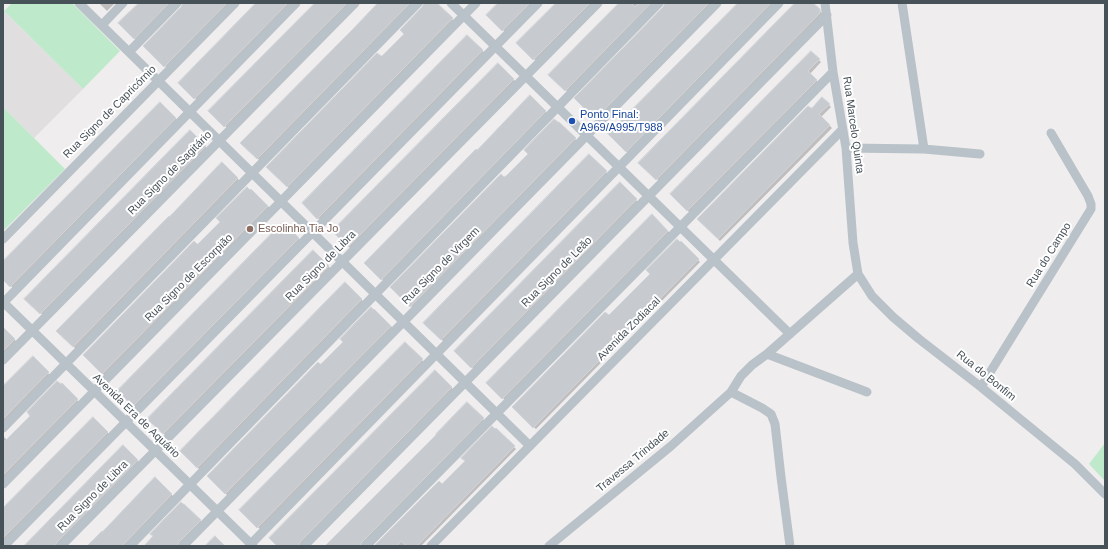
<!DOCTYPE html>
<html>
<head>
<meta charset="utf-8">
<style>
	body { margin:0 }
	#map { position:relative; width:1108px; height:549px; overflow:hidden; background:#efeded; font-family:Helvetica,sans-serif }
	canvas { display:block }
	.frame { position:absolute; inset:0; border:4px solid #475158; pointer-events:none }
</style>
</head>
<body>
<div id="map">
<canvas width="1108" height="549"></canvas>
<div class="frame"></div>
</div>
<script>
const context = document.querySelector('canvas').getContext('2d');
context.lineJoin = 'round';
function paint(path, color) {
  context.fillStyle = color;
  context.fill(path, 'evenodd');
}
function trace(path, color, width, dash) {
  context.strokeStyle = color;
  context.lineWidth = width;
  context.lineCap = dash ? 'butt' : 'round';
  context.setLineDash(dash || []);
  context.stroke(path);
}
function label(font, color, halo, rows, align = 'center') {
  context.font = font + ' Helvetica,sans-serif';
  context.lineWidth = 4;
  context.setLineDash([]);
  context.textBaseline = 'middle';
  context.strokeStyle = halo;
  context.fillStyle = color;
  for (const [text, x, y, turn = 0] of rows) {
    context.save();
    context.translate(x, y);
    context.rotate((+turn || 0) * Math.PI / 180);
    context.textAlign = isNaN(turn) ? turn : align;
    if (halo) context.strokeText(text, 0, 0);
    context.fillText(text, 0, 0);
    context.restore();
  }
}
paint(new Path2D(`
	M4,11L83,89L34,138L3,107V13Z`), '#e0dede');
paint(new Path2D(`
	M12,3H72L120,51L83,89L4,11Z
	M3,107L65,169L3,231Z
	M1105,443V481L1089,464Z`), '#beeacb');
paint(new Path2D(`
	M99,3H115L107,11Z
	M140,3H173L136,40L120,23Z
	M184,3H231L167,68L145,46L182,8Z
	M258,3H292L197,100L179,83Z
	M316,3H351L227,128L210,111Z
	M379,3H414L260,161L242,143Z
	M425,3H436L454,21L289,188L268,167L405,34L423,7Z
	M499,3H534L505,32L487,15Z
	M557,3H594L536,61L518,43Z
	M621,3H655L568,92L550,75Z
	M666,3H714L597,120L576,98L664,8Z
	M739,3H775L628,153L609,134Z
	M797,3H812L822,13V16L659,181L640,162Z
	M467,36L485,53L320,220L303,203Z
	M811,53L821,62L810,74L818,82L690,213L672,194Z
	M498,64L516,82L351,249L333,231Z
	M530,96L547,113L384,281L365,263L477,151Z
	M822,98L831,107L821,117L832,128L720,241L698,219Z
	M160,103L177,120L13,288L3,278V263Z
	M559,123L577,141L413,308L392,287L504,178L506,177Z
	M190,132L207,148L43,315L26,299Z
	M589,156L608,174L444,342L425,323Z
	M222,164L240,181L76,349L58,331Z
	M620,184L638,202L474,369L455,351Z
	M251,190L270,208L105,376L84,355L199,245Z
	M652,216L670,233L505,400L487,383Z
	M283,224L300,240L136,408L118,391Z
	M681,242L700,262L536,429L513,407L609,317Z
	M313,252L331,269L166,436L149,419Z
	M345,284L364,302L200,470L181,451Z
	M374,310L393,328L228,496L208,476L322,365Z
	M3,328L17,342L3,356Z
	M405,343L424,362L260,529L240,510Z
	M33,358L50,375L3,424V388Z
	M435,371L454,390L301,546H279Z
	M62,385L79,402L3,480V436L7,440Z
	M467,403L485,421L363,546H327Z
	M93,418L109,434L3,543V509Z
	M496,430L516,449L421,546H376L442,485Z
	M123,446L139,462L58,546H25Z
	M155,478L174,497L126,546H89Z
	M184,505L202,522L180,546H145Z`), '#0003');
const building = new Path2D(`
	M139,3H169L134,39L118,23Z
	M183,3H227L164,67L143,46L181,7Z
	M256,3H288L194,99L178,83Z
	M315,3H347L224,127L208,111Z
	M378,3H410L257,159L240,143L353,29Z
	M424,3H437L453,18L287,187L266,167L377,53L381,56H382L404,34L400,30L422,7Z
	M498,3H530L502,31L486,15Z
	M556,3H590L533,60L516,43Z
	M619,3H631L635,7L639,3H651L565,91L548,75Z
	M665,3H709L595,119L574,98L663,7Z
	M738,3H771L626,152L608,134Z
	M795,3H813L820,9V13L656,180L638,163Z
	M467,35L483,50L317,219L302,203Z
	M811,51L820,59L808,71L817,80L687,211L670,194Z
	M498,63L514,79L348,247L332,231Z
	M530,95L546,111L381,280L364,263L476,149L477,150Z
	M822,97L830,104L819,114L830,125L718,239L697,219L808,106L811,108H812Z
	M160,102L176,118L10,287L3,280V261Z
	M554,119L558,122H559L576,138L410,307L390,287L501,174L504,177L506,176L528,154L524,150Z
	M190,130L206,146L40,314L24,299Z
	M589,154L607,171L441,340L423,323Z
	M222,162L238,178L73,347L56,331L169,216V217Z
	M620,182L637,199L471,368L454,351Z
	M247,187L250,190L251,189L268,206L102,374L83,355L194,241L197,244H198L220,222L216,218Z
	M652,214L668,231L502,399L486,383Z
	M283,222L299,238L133,406L117,391Z
	M677,239L680,242L681,241L699,259L533,428L512,407L605,312L609,315L650,274L646,270Z
	M313,250L329,266L163,434L147,419Z
	M345,282L362,299L197,468L180,451Z
	M371,307L374,310V309L391,326L225,494L207,476L318,362L320,364H321L343,342L340,339Z
	M3,327L15,339L3,351Z
	M405,342L423,359L257,528L239,510Z
	M33,356L49,372L3,419V386Z
	M435,370L452,387L300,542L298,546H277L269,538Z
	M57,381L61,384L62,383L78,399L3,475V443L30,416L27,412Z
	M467,402L484,418L362,542L360,546H325L436,435V434Z
	M93,417L108,432L3,538V508Z
	M492,426L495,429L496,428L515,446L417,546H406L401,541L397,546H374L439,481L442,484L465,461L461,458Z
	M123,445L138,460L57,542L55,546H24Z
	M155,477L172,494L122,546H87L102,531V532Z
	M181,502L183,504H184L201,520L179,542L177,546H144L153,536L150,534Z
	M215,536L225,546H205Z`);
paint(building, '#c7cacf');
trace(building, '#d1d4d8', 1);
trace(new Path2D(`
	M79,3L530,446
	M451,3L790,334
	M825,3L833,72L846,148L853,243L858,274L872,296L893,317L919,339L981,387L1075,464L1105,494
	M102,25L123,3
	M129,52L177,3
	M846,148L924,149L902,3
	M924,149L980,154
	M3,239L235,3
	M3,302L253,546
	M3,303L296,3
	M767,354L867,392
	M3,360L355,3
	M981,387L1091,209V204L1088,196L1051,133
	M731,392L762,408L771,414L775,424L781,477L790,546
	M3,428L418,3
	M3,484L476,3
	M4,546L538,3
	M61,546L598,3
	M130,546L659,3
	M183,546L717,3
	M249,546L779,3
	M304,546L827,15
	M366,546L833,72
	M431,546L843,129
	M549,546L671,446L731,392L741,376L752,365L767,354L858,274`), '#b9c2c8', 9);
for (const [x, y, r, color] of [
	[572,121,4,"#1a4fb4"],
	[250,229,4,"#8d6e63"]
]) {
  const dot = new Path2D();
  dot.arc(x, y, r, 0, 2 * Math.PI);
  context.fillStyle = color;
  context.fill(dot);
  trace(dot, '#fff', 1.5);
}
label('11px', '#475158', '#fff', [
	["Rua Signo de Capricórnio",110,112,-45],
	["Rua Marcelo Quinta",853,125,82],
	["Rua Signo de Sagitário",170,173,-45],
	["Rua do Campo",1049,255,-58],
	["Rua Signo de Libra",321,266,-45],
	["Rua Signo de Virgem",441,266,-45],
	["Rua Signo de Leão",557,272,-45],
	["Rua Signo de Escorpião",189,278,-45],
	["Avenida Zodiacal",629,329,-45],
	["Rua do Bonfim",986,376,39],
	["Avenida Era de Aquário",136,416,44],
	["Travessa Trindade",633,461,-40],
	["Rua Signo de Libra",93,496,-45]
]);
label('11px', '#164399', '#fff', [
	["Ponto Final:",580,115],
	["A969/A995/T988",580,128]
], 'left');
label('11px', '#785e54', '#fff', [
	["Escolinha Tia Jo",258,229]
], 'left');
</script>
</body>
</html>
